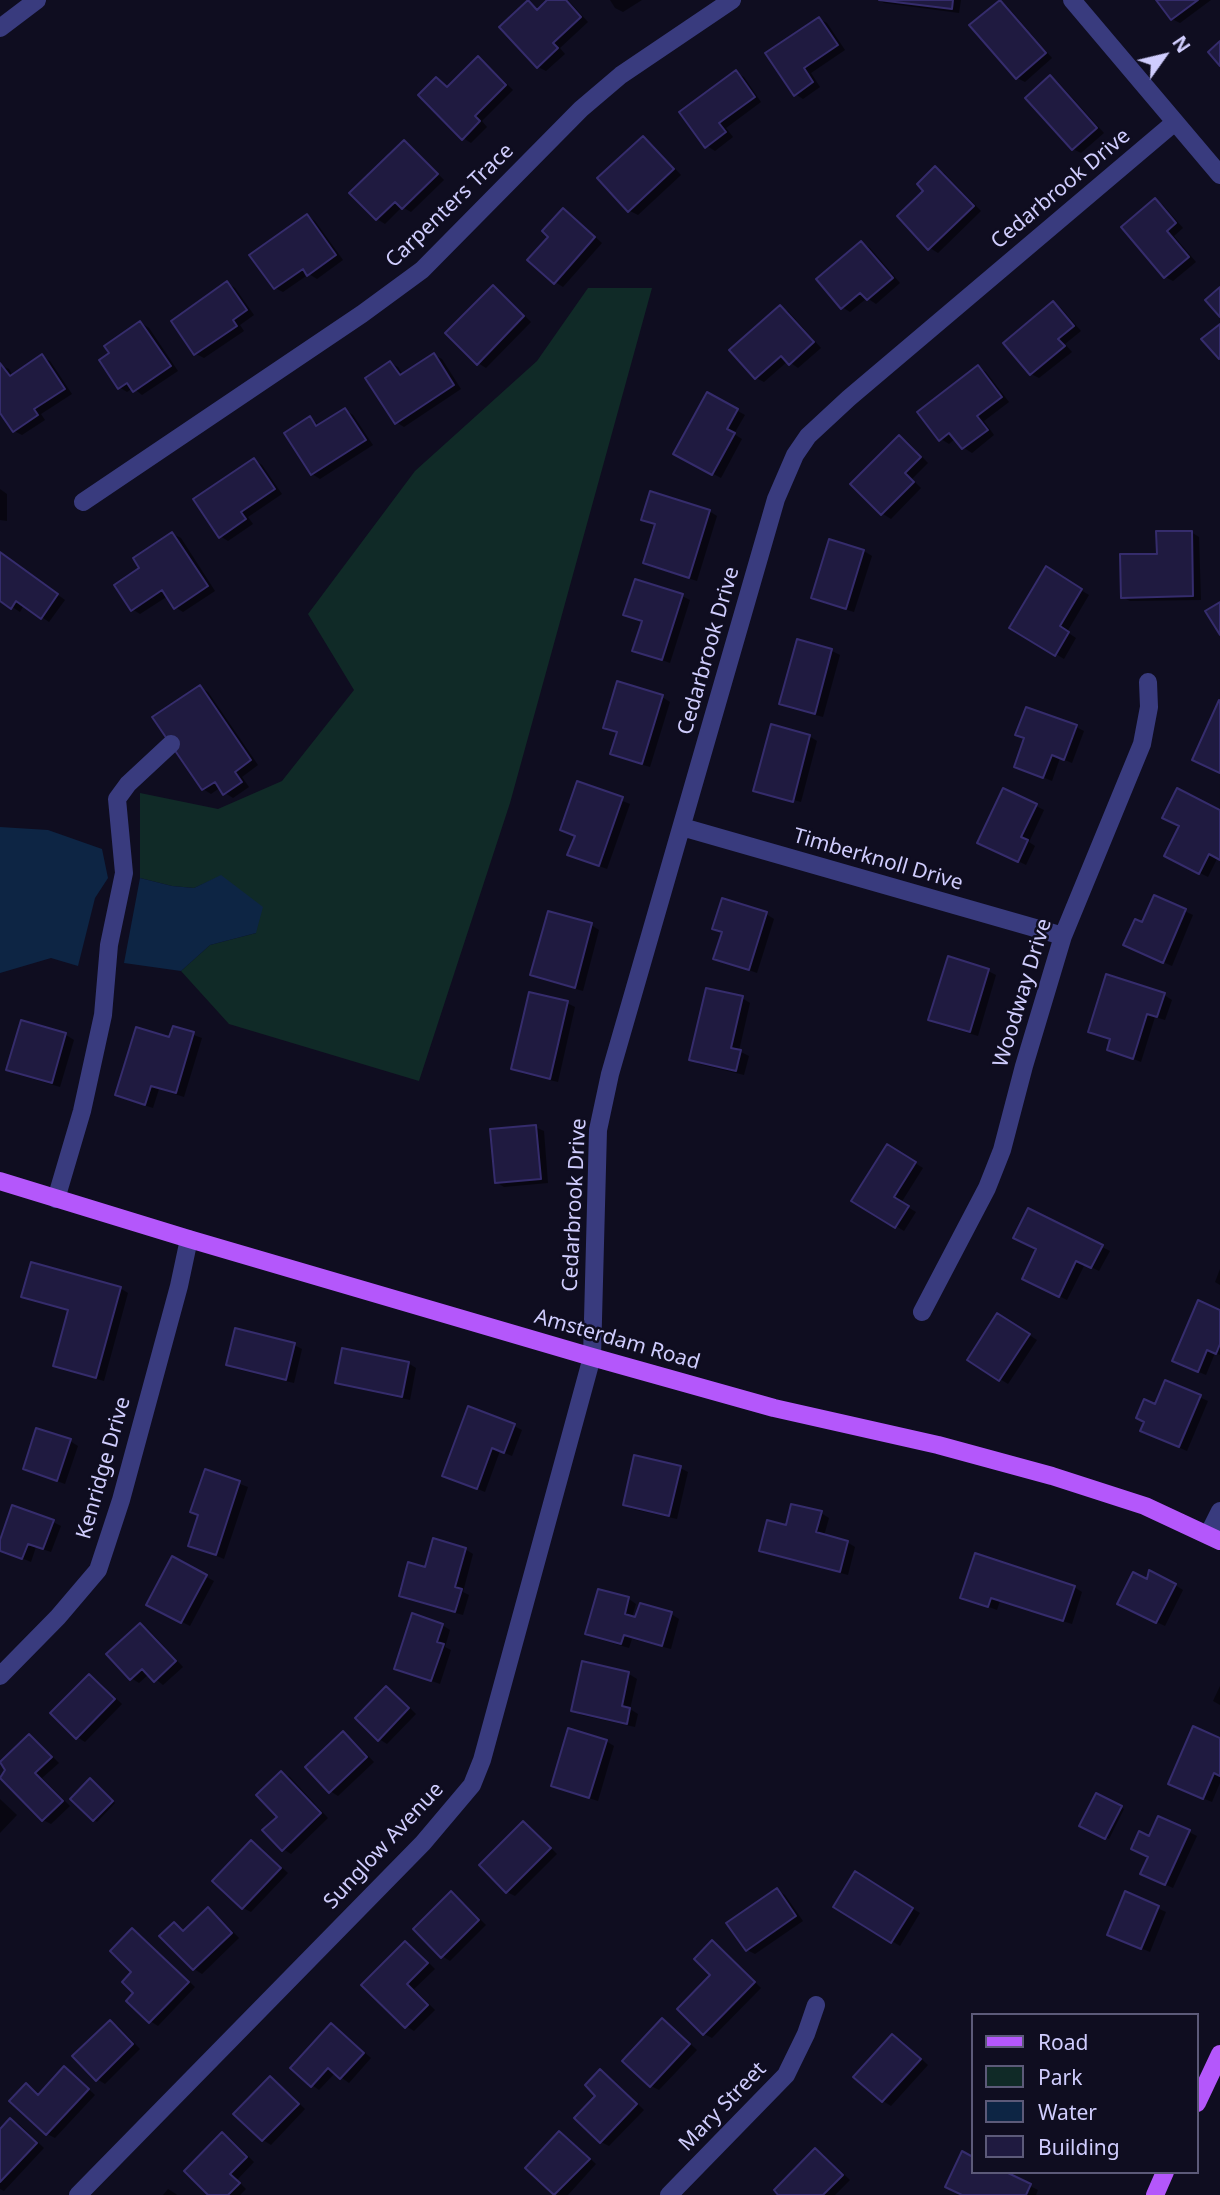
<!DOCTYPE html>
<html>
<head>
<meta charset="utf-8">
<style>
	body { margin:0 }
	#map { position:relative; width:1220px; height:2195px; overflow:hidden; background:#0f0d20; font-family:"Noto Sans",sans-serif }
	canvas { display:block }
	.legend { position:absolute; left:971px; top:2013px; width:228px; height:161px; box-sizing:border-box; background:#0f0d20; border:2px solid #5c5a79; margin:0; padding:9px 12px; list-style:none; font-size:21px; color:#d0cdfe }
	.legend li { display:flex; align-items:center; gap:14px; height:35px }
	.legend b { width:35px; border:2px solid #5c5a79 }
	.north { position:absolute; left:1129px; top:21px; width:70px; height:70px; -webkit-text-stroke:5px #0f0d20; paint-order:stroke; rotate:56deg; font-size:19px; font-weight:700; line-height:28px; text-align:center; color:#d0cdfe }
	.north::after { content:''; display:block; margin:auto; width:24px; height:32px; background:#d0cdfe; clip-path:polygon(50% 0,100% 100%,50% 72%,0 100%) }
</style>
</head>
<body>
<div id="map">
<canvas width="1220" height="2195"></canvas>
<ul class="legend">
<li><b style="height:9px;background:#b457fb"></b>Road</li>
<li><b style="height:19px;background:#102a27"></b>Park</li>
<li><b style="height:19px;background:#0d2544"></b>Water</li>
<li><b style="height:19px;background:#1f1a40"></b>Building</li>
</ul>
<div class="north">N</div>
</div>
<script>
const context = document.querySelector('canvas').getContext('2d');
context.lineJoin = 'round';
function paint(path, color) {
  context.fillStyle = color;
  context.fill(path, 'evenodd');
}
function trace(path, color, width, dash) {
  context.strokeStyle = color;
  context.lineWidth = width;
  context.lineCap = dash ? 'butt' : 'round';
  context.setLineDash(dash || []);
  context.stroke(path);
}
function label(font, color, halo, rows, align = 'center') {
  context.font = font + ' "Noto Sans",sans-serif';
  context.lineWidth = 5;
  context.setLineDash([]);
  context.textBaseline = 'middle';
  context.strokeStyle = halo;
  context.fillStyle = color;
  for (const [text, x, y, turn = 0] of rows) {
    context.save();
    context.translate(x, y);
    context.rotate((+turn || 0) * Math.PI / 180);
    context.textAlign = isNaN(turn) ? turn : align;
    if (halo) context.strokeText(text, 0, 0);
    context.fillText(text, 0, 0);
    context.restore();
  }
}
paint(new Path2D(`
	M588,288H652L510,803L419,1081L229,1024L181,971L210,945L256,933L221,876L194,888L172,886L140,878V793L218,809L282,781L354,690L308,614L415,471L537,361Z`), '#102a27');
paint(new Path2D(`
	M0,827L48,830L102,849L108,878L95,898L78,966L51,958L0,973Z
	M221,875L263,907L256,933L210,945L181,971L124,963L140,878L172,886L194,888Z`), '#0d2544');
paint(new Path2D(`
	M550,0H568L588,22L560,48L565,54L546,71L538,67L528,3L539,10Z
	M610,0H642L623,12L615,8Z
	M879,0H961L959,13L884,3Z
	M1158,0H1211L1180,23L1172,19Z
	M999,2L1007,6L1052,58L1025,82L1017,78Z
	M819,19L827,23L845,50L811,73L820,87L803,99L795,94Z
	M478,59L486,63L513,90L482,121L487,127L471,143L463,138L436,79L449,88Z
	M736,73L744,77L761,102L726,128L733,137L715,151L707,146Z
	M1051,77L1058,82L1104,133L1081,153L1073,149Z
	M643,138L651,143L681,175L638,215L630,211L600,179Z
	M404,142L412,147L444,180L411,212L402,207L385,224L377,219Z
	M936,168L944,173L981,211L938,253L930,248L926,191Z
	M1155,200L1163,205L1183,228L1174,236L1196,262L1173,281L1165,277Z
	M563,210L571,215L602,243L563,287L555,282L550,237Z
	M307,216L315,221L343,260L317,279L309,274L283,292L275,288Z
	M862,243L870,248L900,283L876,304L867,298L850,312L842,307Z
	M227,283L235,288L254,315L240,325L244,331L204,358L196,354Z
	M493,287L501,292L531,322L486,368L478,363Z
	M1053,303L1061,308L1081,331L1065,344L1072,352L1039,378L1031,374Z
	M780,307L788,311L821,348L798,368L788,361L764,382L756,378Z
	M141,323L149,328L178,371L142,395L133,388L127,392L119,387Z
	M434,355L442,359L461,389L404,427L396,422L390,363L398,367L403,375Z
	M42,357L50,361L72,394L41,414L45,420L22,435L14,431L0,410V365L9,369L13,376Z
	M978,367L986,372L1009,402L984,421L994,435L972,453L964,448L956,438L949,444L941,439Z
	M707,394L745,415L734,434L742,439L721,478L675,454Z
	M345,410L353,415L373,445L320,479L312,474L310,418L320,426Z
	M899,437L907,441L928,463L912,479L921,488L891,519L883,514L853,484Z
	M254,460L262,465L282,494L248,517L253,524L228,541L220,536Z
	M0,489L7,494V521L0,520Z
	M709,511L717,516L697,581L653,567L645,563L657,525L643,519Z
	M1191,532L1199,537L1201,600L1130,601L1122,597L1158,556Z
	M173,534L181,538L215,591L183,612L175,607L168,596L140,614L132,609L142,569Z
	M830,541L864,551L872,556L854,612L821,602L813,597Z
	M0,556L9,559L65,600L49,622L24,605L20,612L0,599Z
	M1046,569L1089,595L1067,632L1076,638L1064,659L1011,627Z
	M682,596L690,600L670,663L635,650L643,622L625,614Z
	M798,641L832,651L840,655L823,717L789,708L781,703Z
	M200,687L208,692L258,765L242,777L249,787L233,798L225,793L221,787L211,794L203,789Z
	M662,697L670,702L650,767L620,758L612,753L618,733L605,727Z
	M1076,727L1084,731L1072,763L1060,758L1052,781L1016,766L1026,739L1017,734Z
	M809,736L817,741L801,802L761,791V794L755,790Z
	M578,783L630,804L607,869L570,855L576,836L562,829Z
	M1036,806L1044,810L1029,842L1035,846L1026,865L987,846Z
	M1220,812V858L1218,857L1208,877L1174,860Z
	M1155,897L1193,915L1172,966L1133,949Z
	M766,914L774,919L757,973L716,958L723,933L714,928Z
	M591,925L599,930L583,991L540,979L532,974Z
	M988,971L996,975L978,1036L938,1024L930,1019Z
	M1164,995L1172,1000L1165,1020L1155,1017L1141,1062L1109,1049L1112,1040L1090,1031Z
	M742,998L750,1003L739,1051L749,1056L744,1075L699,1064L691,1059Z
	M567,1003L575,1007L558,1082L521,1073L513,1069Z
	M22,1022L66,1035L74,1040L60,1087L16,1074L8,1069Z
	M174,1028L202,1038L184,1097L159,1089L153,1108L125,1099L117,1095L170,1039Z
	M535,1127L544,1131L548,1183L504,1187L496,1182Z
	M888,1146L923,1168L901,1203L916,1212L904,1231L854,1200Z
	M1102,1247L1110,1251L1099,1271L1085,1264L1067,1300L1032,1283Z
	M1220,1269V1285L1215,1282Z
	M120,1288L128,1293L104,1381L63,1370L55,1365L69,1311L31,1301L23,1296Z
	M1220,1312V1355L1215,1353L1206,1375L1182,1365Z
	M1006,1320L1037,1340L1008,1384L1000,1379Z
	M294,1345L302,1349L294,1383L236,1369L228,1364Z
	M408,1363L416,1368L410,1400L345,1386L337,1382Z
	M1166,1382L1208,1401L1187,1451L1150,1435L1156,1406Z
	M514,1426L522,1430L512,1456L500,1451L485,1492L444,1475Z
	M70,1441L78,1446L65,1484L25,1469Z
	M680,1468L688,1472L677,1519L632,1509L625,1504Z
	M206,1471L248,1487L224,1559L190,1545L200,1516Z
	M821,1513L829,1518L824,1536L847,1542L855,1547L848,1575L769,1554L761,1550L787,1527Z
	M53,1522L61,1526L51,1552L36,1547L31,1562L0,1549V1545Z
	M465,1549L473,1554L463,1592L469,1595L463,1615L409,1600L401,1595L426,1569Z
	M172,1559L214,1581L190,1626L149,1605Z
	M1148,1582L1175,1585L1183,1590L1165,1626L1127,1608Z
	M1074,1587L1082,1592L1072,1624L1000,1601L997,1610L962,1597Z
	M629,1599L636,1604L632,1618L671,1614L679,1619L671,1649L632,1639L629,1648L595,1638L587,1633Z
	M140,1625L148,1629L183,1667L163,1685L149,1674L139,1683L131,1678Z
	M442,1625L450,1630L445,1647L451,1650L440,1684L396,1668Z
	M583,1663L629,1674L637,1679L630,1709L638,1714L635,1727L581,1715L573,1710Z
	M89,1676L97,1680L122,1704L85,1742L77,1737Z
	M1220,1686V1705L1213,1701Z
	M386,1688L394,1692L416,1714L387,1744L379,1739Z
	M343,1733L351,1738L374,1762L338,1796L330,1791Z
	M29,1736L37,1741L59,1763L42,1778L70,1806L51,1824L43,1820L1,1776L7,1770L1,1764Z
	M1220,1739V1783L1212,1802L1178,1788Z
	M606,1741L614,1746L598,1801L561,1789L553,1785Z
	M282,1773L290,1777L328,1818L291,1854L283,1849L279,1817Z
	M93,1782L115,1803L97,1822L94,1820Z
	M1096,1795L1124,1809L1109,1839L1081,1825Z
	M0,1799L17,1815L0,1833Z
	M523,1823L531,1828L557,1854L515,1896L507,1892Z
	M1189,1832L1197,1836L1173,1888L1151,1878L1150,1857Z
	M251,1842L259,1846L288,1873L251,1912L243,1908Z
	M855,1874L920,1913L900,1946L835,1906Z
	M777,1890L785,1895L803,1921L755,1954L747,1950Z
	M451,1893L459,1898L486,1925L450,1961L442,1956Z
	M1126,1894L1166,1912L1150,1952L1117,1938Z
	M208,1909L216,1914L239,1938L202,1974L194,1969L162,1936L174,1924L185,1932Z
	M133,1930L141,1935L195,1987L158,2026L150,2021L136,1993Z
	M712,1942L720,1947L761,1988L712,2038L704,2034L712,1975Z
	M405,1943L413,1947L435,1969L414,1989L435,2010L414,2031L406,2026Z
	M662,2020L670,2025L697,2050L659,2090L651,2086L624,2061Z
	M110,2022L118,2026L140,2049L105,2084L97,2079Z
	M332,2025L339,2030L371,2058L349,2083L335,2073L319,2090L312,2085Z
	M893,2036L901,2040L928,2065L891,2106L883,2101Z
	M65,2068L72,2073L95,2095L55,2138L47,2134L12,2101L26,2086L40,2095Z
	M601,2071L609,2076L644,2110L609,2146L601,2142L597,2096Z
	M271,2078L278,2083L305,2109L271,2145L263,2140Z
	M11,2120L19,2124L44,2148L4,2191L0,2189V2131Z
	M560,2133L568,2138L596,2164L568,2195H557L528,2168Z
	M223,2134L230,2138L254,2162L237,2180L246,2189L240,2195H211Z
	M816,2150L823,2154L850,2180L835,2195H781Z
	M962,2153L973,2159V2172L1030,2186L1038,2190L1036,2195H964Z
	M168,2189L176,2194L177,2195H163Z`), '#0007');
const building = new Path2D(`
	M528,0L537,10L547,0H566L581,17L553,43L558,48L537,68L499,27Z
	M879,0H953L952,9Z
	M1000,0L1046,53L1016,79L969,25Z
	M1156,0H1198L1171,20Z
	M819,17L838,45L804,68L813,82L794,96L765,53Z
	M1220,41V66L1208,52Z
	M478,56L506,85L475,116L480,121L462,140L418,95L436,77L447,87Z
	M736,70L755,97L719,123L726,132L705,148L679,112Z
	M1050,75L1097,128L1072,150L1025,98Z
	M643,136L674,169L628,212L597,178Z
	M404,140L438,174L402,209L395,202L376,220L349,193Z
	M935,166L974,206L928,250L897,216L923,191L917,184Z
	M1155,198L1176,223L1167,231L1189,257L1164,278L1121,227Z
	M563,208L595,237L554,284L527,260L548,237L542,231Z
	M307,214L336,255L307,276L303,269L274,289L249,255Z
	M861,241L893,278L867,300L860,293L841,309L816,279Z
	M227,281L247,310L233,320L237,326L194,355L171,321Z
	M493,285L524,316L477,365L445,333Z
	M1220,287V317L1205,300Z
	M1053,301L1074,326L1058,339L1065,346L1030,375L1003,343Z
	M780,305L814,342L789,365L781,356L755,379L729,350Z
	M140,321L171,366L133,392L127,383L118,389L99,360L109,353L104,346Z
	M1220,324V358L1219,359L1201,339Z
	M434,353L454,385L395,424L365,378L390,361L400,375Z
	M42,354L65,389L34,409L38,415L13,432L0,413V363L10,376Z
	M978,365L1002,397L977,416L988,430L962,449L949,433L939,441L917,412Z
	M707,392L738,409L727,429L735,433L712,475L673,454Z
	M345,408L366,440L311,475L284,433L310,416L316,426Z
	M899,435L921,457L905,473L914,482L881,515L850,484Z
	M254,458L275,489L241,512L246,519L219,538L193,499Z
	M650,491L710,510L689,578L643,563L655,524L641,520Z
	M1156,531H1192L1193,596L1121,598L1120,554H1157Z
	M172,532L208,586L174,609L162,590L131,611L114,585L139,568L133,558Z
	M829,539L864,550L846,609L811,598Z
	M0,552L58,594L41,619L16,601L11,609L0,601Z
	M1046,566L1082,589L1060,626L1069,632L1055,656L1009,628Z
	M635,579L683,594L662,660L632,651L642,621L623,615Z
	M1220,602V635L1205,611Z
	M797,639L832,649L815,714L779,704Z
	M617,681L663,695L642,764L610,754L617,732L603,728Z
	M200,685L251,760L235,772L242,782L223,795L215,782L202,790L152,717Z
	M1219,700L1220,701V773L1192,760Z
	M1026,707L1077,725L1064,760L1052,755L1043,778L1014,767L1024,738L1015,735Z
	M771,724L810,735L793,802L753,791Z
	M577,781L623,797L599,866L567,855L575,836L560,830Z
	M1003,788L1037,804L1021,837L1028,840L1018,862L977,843Z
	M1177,788L1220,810V860L1209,854L1199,874L1164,856L1179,826L1162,818Z
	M1154,895L1186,909L1163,963L1123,945L1135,919L1142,922Z
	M722,898L767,912L749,970L713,959L722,932L712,929Z
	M548,911L592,923L575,988L530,975Z
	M948,956L989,969L970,1032L928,1020Z
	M1106,974L1165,993L1157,1017L1147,1014L1133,1059L1107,1050L1110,1039L1088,1032Z
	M706,988L743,996L731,1048L741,1050L736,1071L689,1060Z
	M529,992L568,1001L550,1079L511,1069Z
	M21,1020L66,1033L52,1083L6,1070Z
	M173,1026L194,1032L176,1093L151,1086L145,1105L115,1095L136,1027L169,1037Z
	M536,1125L541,1179L495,1183L490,1129Z
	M887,1144L916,1162L894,1197L909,1206L895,1228L851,1201Z
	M1028,1208L1103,1245L1091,1268L1076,1261L1059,1297L1022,1279L1036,1249L1013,1238Z
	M31,1262L121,1287L96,1378L53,1366L68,1310L21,1297Z
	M1198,1300L1220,1310V1344L1216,1354L1207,1350L1198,1372L1172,1361Z
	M997,1313L1030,1334L999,1381L967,1360Z
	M235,1328L295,1343L286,1380L226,1365Z
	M342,1348L409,1362L402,1397L335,1383Z
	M1165,1380L1201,1395L1179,1447L1140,1431L1144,1422L1136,1418L1144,1399L1155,1404Z
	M468,1406L515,1424L504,1453L492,1448L477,1489L442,1476Z
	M36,1428L71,1439L57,1481L23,1469Z
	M634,1455L681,1466L669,1516L623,1505Z
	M205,1469L240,1481L216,1555L188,1546L198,1515L190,1512Z
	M791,1504L822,1511L816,1532L848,1541L840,1572L759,1551L767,1520L786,1525Z
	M12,1505L54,1520L43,1549L28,1544L22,1559L0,1551V1540Z
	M433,1538L466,1548L455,1587L462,1589L455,1612L399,1596L408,1562L425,1567Z
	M975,1553L1075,1586L1063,1621L991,1598L988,1607L960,1598Z
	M172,1556L207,1575L181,1623L146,1605Z
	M1149,1570L1176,1584L1156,1623L1117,1604L1133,1572L1147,1579Z
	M598,1589L629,1597L625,1614L635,1617L640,1603L672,1612L662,1646L624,1635L621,1644L585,1634Z
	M412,1613L443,1624L437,1642L444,1644L431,1681L394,1669Z
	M140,1623L176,1661L154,1682L142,1669L130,1680L106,1654Z
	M582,1661L629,1672L622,1706L630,1708L627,1724L571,1711Z
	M89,1674L115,1699L76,1739L50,1713Z
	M386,1686L409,1708L378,1741L355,1718Z
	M1193,1726L1220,1738V1776L1214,1773L1203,1799L1168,1784Z
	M568,1728L607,1740L589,1798L551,1786Z
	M343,1731L367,1757L329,1793L305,1767Z
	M29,1734L52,1757L35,1773L63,1801L42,1821L0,1778L5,1770L0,1762Z
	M281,1771L321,1813L282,1851L262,1830L277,1817L256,1795Z
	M90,1778L113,1801L93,1821L70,1799Z
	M1096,1793L1122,1806L1105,1839L1079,1826Z
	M1158,1816L1190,1830L1165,1885L1140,1874L1148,1857L1131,1849L1139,1831L1149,1836Z
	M523,1821L551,1848L506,1893L479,1865Z
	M251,1840L281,1868L242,1909L212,1881Z
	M855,1871L913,1908L891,1943L833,1907Z
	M777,1888L796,1916L746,1951L726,1923Z
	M451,1891L479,1920L441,1958L413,1929Z
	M1125,1891L1159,1906L1141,1949L1107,1935Z
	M208,1907L232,1933L193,1970L159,1936L174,1922L183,1931Z
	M132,1928L189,1982L149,2023L126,2001L133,1993L122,1982L131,1972L110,1951Z
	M712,1940L755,1982L703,2035L677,2009L710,1975L694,1959Z
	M405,1941L428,1963L407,1984L428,2005L405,2028L361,1985Z
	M662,2018L690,2044L650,2087L622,2061Z
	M110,2020L133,2044L96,2081L72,2056Z
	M331,2023L364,2053L340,2079L328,2068L311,2087L290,2068Z
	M892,2034L921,2059L882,2102L853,2077Z
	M64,2066L89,2089L46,2135L9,2101L26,2083L38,2095Z
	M600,2069L637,2104L600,2143L574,2118L595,2096L585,2085Z
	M270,2076L299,2104L262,2141L233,2114Z
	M10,2118L37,2143L0,2182V2129Z
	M559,2131L590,2159L554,2195L525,2168Z
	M222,2132L247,2157L230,2174L240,2183L228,2195H208L184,2171Z
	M815,2148L843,2175L823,2195H778L774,2190Z
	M962,2151L973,2157V2172H1006L1031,2184L1026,2195H962L945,2187Z`);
paint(building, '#1f1a40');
trace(building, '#352c6c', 2);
trace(new Path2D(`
	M1072,0L1220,175
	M0,28L37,0
	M83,502L362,314L422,270L581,109L621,75L732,0
	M682,827L1063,936
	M56,1199L82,1111L103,1015L109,945L124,873L117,799L128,784L171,744
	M922,1312L987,1188L1002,1150L1024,1066L1063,936L1142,744L1149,707L1148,682
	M1208,1535L1220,1511
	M0,1676L58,1617L98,1570L121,1500L179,1286L189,1239
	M78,2195L423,1843L472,1785L482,1760L592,1357L598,1130L610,1074L776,499L795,455L808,436L849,398L1175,122
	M669,2195L786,2075L806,2034L816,2005`), '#393b7e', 18);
trace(new Path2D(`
	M0,1181L189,1239L592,1357L774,1408L938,1445L1052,1476L1145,1506L1220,1541
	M1197,2103L1220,2054
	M1155,2195L1165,2172`), '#b457fb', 18);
label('21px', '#d0cdfe', '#0f0d20', [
	["Cedarbrook Drive",1061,189,-40],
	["Carpenters Trace",450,206,-44],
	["Cedarbrook Drive",709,651,-74],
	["Timberknoll Drive",878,860,16],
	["Woodway Drive",1023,993,-73],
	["Cedarbrook Drive",575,1205,-87],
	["Amsterdam Road",617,1340,16],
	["Kenridge Drive",104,1468,-74],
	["Sunglow Avenue",384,1846,-47],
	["Mary Street",723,2107,-46]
]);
</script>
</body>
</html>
